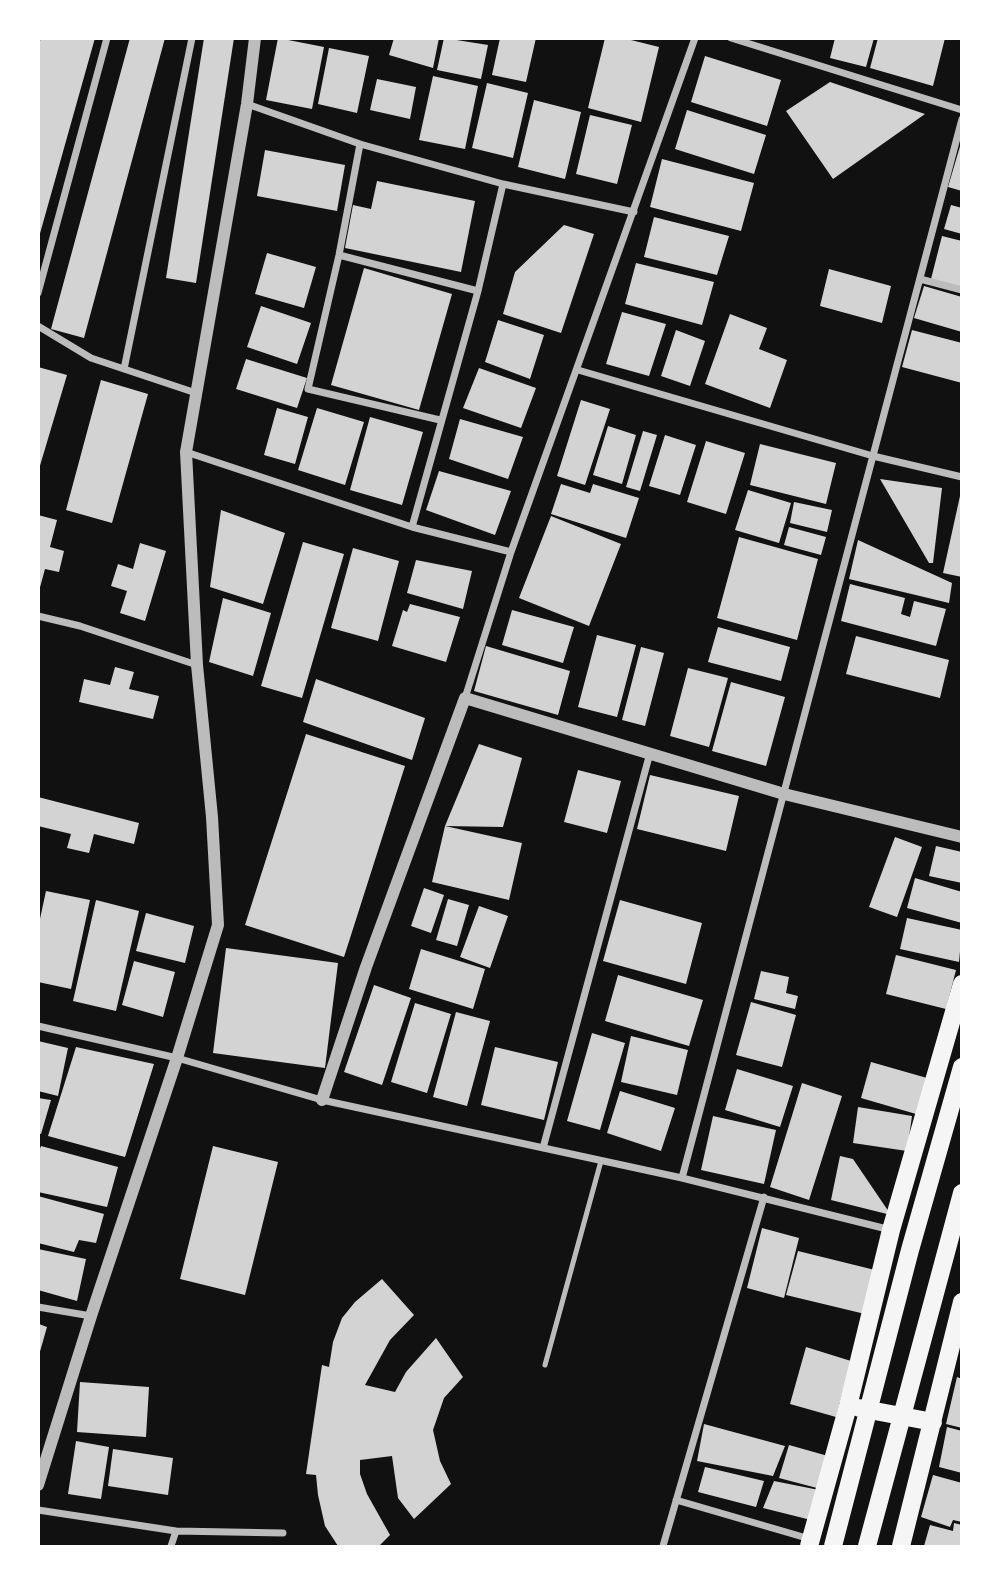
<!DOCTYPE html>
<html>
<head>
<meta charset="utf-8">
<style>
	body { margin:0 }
	#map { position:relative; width:1000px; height:1585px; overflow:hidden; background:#111; font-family:"Source Sans 3",sans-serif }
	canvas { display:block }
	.frame { position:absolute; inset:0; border:40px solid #fff; pointer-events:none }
</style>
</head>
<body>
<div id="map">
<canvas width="1000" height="1585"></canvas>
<div class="frame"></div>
</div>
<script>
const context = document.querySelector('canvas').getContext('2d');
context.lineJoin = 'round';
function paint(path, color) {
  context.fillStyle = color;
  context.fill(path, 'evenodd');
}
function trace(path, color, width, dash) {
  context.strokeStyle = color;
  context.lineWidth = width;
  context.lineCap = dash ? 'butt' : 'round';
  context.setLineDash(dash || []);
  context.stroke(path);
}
paint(new Path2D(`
	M41,38H95L39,237L38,47Z
	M130,38H165L84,338L51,329Z
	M204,38H234L196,283L166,278Z
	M278,38L324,47L312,109L266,100Z
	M394,38H439L433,68L389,55Z
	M444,38L488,45L481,79L437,70Z
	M500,38H536L526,82L492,75Z
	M605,38H623L659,47L641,122L588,108Z
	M835,38H874L866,67L830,58Z
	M878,38H945L933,86L870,68Z
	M329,48L369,56L357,113L318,104Z
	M705,56L781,80L767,126L691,102Z
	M433,76L478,86L465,149L419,140Z
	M377,79L416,87L410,119L370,110Z
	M830,82L925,114L833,179L786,111Z
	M487,83L528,93L513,158L472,148Z
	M534,100L581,112L565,179L518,167Z
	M687,110L766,135L754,174L675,149Z
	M590,115L632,125L617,184L576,174Z
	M961,143H962V191L948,187Z
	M265,150L345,165L337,211L257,196Z
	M662,159L754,183L741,231L650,207Z
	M377,181L475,201L461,272L345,248L353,205L371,209Z
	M951,205L962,208V234L944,229Z
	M654,217L729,236L717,275L644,257Z
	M564,225L594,234L561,333L503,314L515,272Z
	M942,236L962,241V287L931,279Z
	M267,253L316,267L304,308L255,294Z
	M636,263L714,282L702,325L625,304Z
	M364,268L452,294L419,410L331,385Z
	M829,269L891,286L882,323L820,306Z
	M924,286L962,297V332L914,318Z
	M261,306L311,323L297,364L247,347Z
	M622,312L666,324L649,376L606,364Z
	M730,314L767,328L759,349L787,360L770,408L705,384Z
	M498,320L544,335L530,379L485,362Z
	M676,330L705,341L690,386L661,376Z
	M912,330L962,343V383L902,367Z
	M246,359L307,378L297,408L236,389Z
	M38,367L67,375L39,469H38Z
	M479,368L536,388L521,428L463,408Z
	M101,380L148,394L112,523L66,510Z
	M581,400L610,409L585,485L557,476Z
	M277,408L308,417L295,464L264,455Z
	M317,408L364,422L345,485L298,470Z
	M370,417L423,432L402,505L350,490Z
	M460,419L523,437L508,479L449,459Z
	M608,426L636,435L622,484L593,475Z
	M643,431L657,435L640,491L626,487Z
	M665,435L696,445L680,495L649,486Z
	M706,441L745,453L726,514L687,502Z
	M760,444L836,463L826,504L750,485Z
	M439,471L511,491L495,535L426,510Z
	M880,479L942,488L933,563H929Z
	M561,484L590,493L593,484L639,498L626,538L551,514Z
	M748,490L791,503L779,543L735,530Z
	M960,496H962V577L943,573Z
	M794,502L832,510L827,532L790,523Z
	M221,510L285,533L263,604L210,587Z
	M38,515L57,520L50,547L64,551L59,572L45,569L39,591Z
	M551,516L621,544L589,626L519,598Z
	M789,527L826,537L821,555L784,545Z
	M739,537L818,559L797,640L717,618Z
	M858,540L952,583L949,603L849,579Z
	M303,542L344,554L302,698L261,686Z
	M140,543L166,551L145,621L120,613L127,591L111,586L118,564L133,569Z
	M353,548L399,561L378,641L331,628Z
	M416,560L472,571L463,609L407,593Z
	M850,584L905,598L901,614L910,617L914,601L946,609L936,646L841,621Z
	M223,598L271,613L253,676L209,662Z
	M410,604L460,617L446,662L392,646L403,610L407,612Z
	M512,610L574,627L563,663L502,645Z
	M718,627L790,647L781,681L708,662Z
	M597,635L636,645L617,717L578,707Z
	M856,636L949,660L940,698L846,674Z
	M486,646L570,671L558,715L474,691Z
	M641,647L664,653L645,726L622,720Z
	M115,667L134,672L129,689L159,696L153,719L79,702L84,679L110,685Z
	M688,668L728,678L709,747L670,736Z
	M316,679L425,718L412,760L303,722Z
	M731,682L785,697L766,766L712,751Z
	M306,734L405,766L344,957L245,925Z
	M479,744L522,758L503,827L445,826L522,843L509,900L432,882L445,826Z
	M578,770L621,781L607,833L564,822Z
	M650,775L739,796L726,851L637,829Z
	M38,797L139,823L134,844L94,834L89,853L67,848L71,834L38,826Z
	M895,837L922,847L897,917L869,907Z
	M936,846L962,852V883L929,876Z
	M915,878L962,892V923L907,908Z
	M424,888L444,895L431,933L411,926Z
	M46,891L90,900L71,989L38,982V928Z
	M448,899L469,905L457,946L436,940Z
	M96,900L139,911L116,1011L73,1001Z
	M620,900L702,923L686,984L603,961Z
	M479,906L508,916L490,968L460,957Z
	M146,913L194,926L185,963L136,951Z
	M907,918L962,930L959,962L900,949Z
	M226,948L338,963L325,1068L213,1053Z
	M421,949L485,969L473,1009L409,989Z
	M896,955L956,970L946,1009L886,994Z
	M134,961L175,972L163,1017L122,1005Z
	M761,971L789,977L786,993L798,996L795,1009L754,999Z
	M618,975L703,1000L689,1046L605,1021Z
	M374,985L411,998L382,1085L344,1072Z
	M751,1002L796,1015L782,1067L736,1055Z
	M415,1003L451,1014L427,1093L391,1082Z
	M456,1012L490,1021L467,1106L433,1097Z
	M592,1033L625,1043L600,1130L567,1121Z
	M631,1036L688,1050L677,1095L621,1082Z
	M38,1041L68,1048L58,1096L38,1091Z
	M76,1047L154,1064L125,1157L48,1136Z
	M495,1047L558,1062L544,1120L481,1105Z
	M871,1062L927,1078L916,1114L861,1098Z
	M737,1069L793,1086L780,1127L725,1110Z
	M802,1083L842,1096L809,1200L770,1187Z
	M620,1091L675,1108L661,1151L607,1133Z
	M38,1098L51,1100L41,1134L38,1133Z
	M858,1107L912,1116L907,1151L853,1143Z
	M713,1116L776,1130L764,1184L701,1170Z
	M41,1146L118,1167L107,1207L38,1192V1154Z
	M213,1146L278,1162L245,1295L180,1279Z
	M840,1156L853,1159L891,1215L831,1200Z
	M38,1196L104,1214L96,1243L79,1240L74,1252L38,1243Z
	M762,1228L799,1238L784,1298L747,1288Z
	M38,1249L86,1259L77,1301L38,1290Z
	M798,1251L879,1271L865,1314L786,1295Z
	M382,1279L414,1315L390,1340L365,1385L395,1392L406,1372L436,1338L463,1377L444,1398L433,1430L440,1461L451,1484L414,1519L398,1498L392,1456L360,1460V1474L367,1494L390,1535L379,1546H338L325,1526L318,1495L316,1475L306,1474L322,1365L329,1367L333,1342L342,1318L355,1302Z
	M39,1324L47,1327L39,1355H38Z
	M806,1347L851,1361L836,1417L790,1404Z
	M957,1377L962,1379V1428L946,1424Z
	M80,1382L149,1387L146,1437L77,1432Z
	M704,1424L785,1446L773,1476L697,1461Z
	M947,1427L962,1431V1473L939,1467Z
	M76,1441L109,1447L101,1499L68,1494Z
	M789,1445L828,1456L817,1488L779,1478Z
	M113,1449L173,1458L168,1495L108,1486Z
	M705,1467L764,1481L756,1507L698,1492Z
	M933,1475L962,1483V1522L953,1520L950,1527L921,1517Z
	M774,1481L819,1490L811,1520L763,1508Z
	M954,1523L962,1525V1546H924L930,1525L953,1531Z`), '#d3d3d3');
trace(new Path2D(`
	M545,1365L601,1161`), '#bcbcbc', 5);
trace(new Path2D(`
	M731,38L962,110
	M247,104L360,144L503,184L634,212
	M360,144L339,255L308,389L440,420
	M503,184L478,291L412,527L511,552
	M339,255L478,291
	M920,279L962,290
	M38,293L107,38
	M38,326L91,358L196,393
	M124,369L192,38
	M578,370L873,456L962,477
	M186,452L412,527
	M38,616L80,626L197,665
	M465,698L511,552L695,38
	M38,1026L177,1058L322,1100L682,1178L891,1230
	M543,1148L650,753
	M682,1178L962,119
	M38,1307L91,1316
	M676,1500L810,1539
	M38,1510L176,1531L283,1533
	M171,1546L176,1531
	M663,1546L764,1197`), '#bcbcbc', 7);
trace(new Path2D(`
	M322,1100L366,967L465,698L784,794L962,837
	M38,1485L91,1316L177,1058L218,925L212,817L197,665L186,452L247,104L255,38`), '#bcbcbc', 12);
trace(new Path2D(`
	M859,1408L933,1422
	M809,1546L848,1406L891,1230L962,984
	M833,1546L910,1250L962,1067
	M867,1546L962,1193
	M901,1546L962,1302`), '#f5f5f5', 18);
</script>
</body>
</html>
